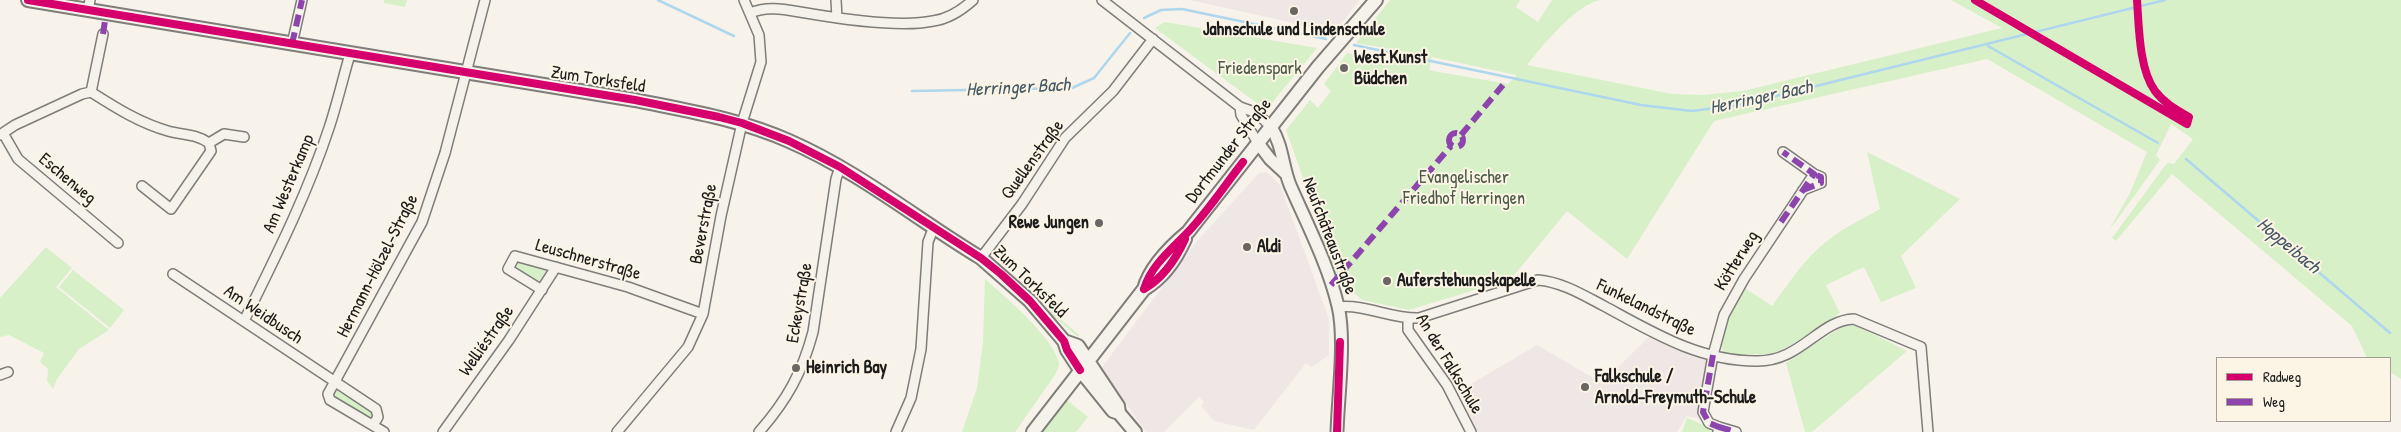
<!DOCTYPE html>
<html>
<head>
<meta charset="utf-8">
<style>
	body { margin:0 }
	#map { position:relative; width:2401px; height:432px; overflow:hidden; background:#f7f3ea; font-family:"Patrick Hand",sans-serif }
	canvas { display:block }
	.legend { position:absolute; left:2216px; top:357px; width:175px; height:65px; box-sizing:border-box; background:#fcf5e5; border:1px solid #a29e95; margin:0; padding:6px 9px; list-style:none; font-size:15px; color:#1c1c1c }
	.legend li { display:flex; align-items:center; gap:10px; height:25px }
	.legend b { width:25px; border:1px solid #a29e95 }
</style>
</head>
<body>
<div id="map">
<canvas width="2401" height="432"></canvas>
<ul class="legend">
<li><b style="height:6px;background:#d6006c"></b>Radweg</li>
<li><b style="height:6px;background:#8e44ad"></b>Weg</li>
</ul>
</div>
<script>
const context = document.querySelector('canvas').getContext('2d');
context.lineJoin = 'round';
function paint(path, color) {
  context.fillStyle = color;
  context.fill(path, 'evenodd');
}
function trace(path, color, width, dash) {
  context.strokeStyle = color;
  context.lineWidth = width;
  context.lineCap = dash ? 'butt' : 'round';
  context.setLineDash(dash || []);
  context.stroke(path);
}
function label(font, color, halo, rows, align = 'center') {
  context.font = font + ' "Patrick Hand",sans-serif';
  context.lineWidth = 4;
  context.setLineDash([]);
  context.textBaseline = 'middle';
  context.strokeStyle = halo;
  context.fillStyle = color;
  for (const [text, x, y, turn = 0] of rows) {
    context.save();
    context.translate(x, y);
    context.rotate((+turn || 0) * Math.PI / 180);
    context.textAlign = isNaN(turn) ? turn : align;
    if (halo) context.strokeText(text, 0, 0);
    context.fillText(text, 0, 0);
    context.restore();
  }
}
paint(new Path2D(`
	M1189,0H1360L1334,33L1322,32L1285,21Z
	M1267,172L1280,185L1329,319V355L1312,367L1306,363L1254,430L1214,421L1201,406L1204,402L1199,397L1164,432H1146L1108,379L1102,367L1197,241L1259,173Z
	M1651,335L1711,356L1703,420L1687,416L1677,432H1478L1459,391L1537,345L1602,383Z`), '#efe7e5');
paint(new Path2D(`
	M384,0H407L405,7L384,3Z
	M1390,0H1520L1516,7L1538,22L1552,0H1601C1577,3 1542,46 1527,65L1672,94L1703,95L1743,91L2002,28L1951,0H2401V379L2390,372V358H2367L2352,326L2172,174L2116,241L2112,238L2167,163L2174,164L2193,139L2171,124L2156,155L2160,160L2114,224L2110,228L2130,193L2147,152L1987,59L1714,121L1627,259L1567,211L1511,279L1409,310L1362,300L1344,284L1329,263L1317,217L1286,130L1310,100L1318,108L1331,91L1324,84L1347,53L1407,64L1411,53L1356,43ZM1432,57L1516,75V76L1508,84L1439,72L1429,70Z
	M1165,22L1317,48L1266,110L1155,28Z
	M1867,152L1960,199L1901,256L1916,288L1881,302L1864,267L1826,285L1840,313L1790,346L1771,354H1726L1720,346L1730,316L1745,288L1772,306C1789,283 1805,258 1827,241C1843,228 1862,219 1880,209Z
	M46,247L72,268L56,287L109,330L79,349L57,379L53,389L47,381L48,369L40,362L44,353L9,335L0,337V298Z
	M519,260L548,269L540,282L515,269Z
	M73,270L124,310L110,328L59,287Z
	M985,279C1003,295 1056,339 1059,364C1059,367 1057,371 1055,375L1015,432H962L977,388L983,342Z
	M1049,309L1079,335L1078,337L1048,312Z
	M1843,326H1857L1907,351L1812,432H1805L1786,363Z
	M333,391H337L373,411V416L368,418L333,398Z
	M1063,397L1088,417L1076,432H1038Z
	M1687,418L1707,426L1712,432H1682Z`), '#d7f0c8');
trace(new Path2D(`
	M658,0L734,36
	M1144,18L1161,10L1182,9L1326,39
	M1354,45L1641,105L1692,111L1739,105L2165,0
	M1988,46L2158,143
	M912,91L1072,88L1094,78L1130,33
	M2186,159L2390,333`), '#aed6ed', 2.5);
const minor = new Path2D(`
	M836,0L837,18
	M1102,0L1240,107L1257,113L1271,127
	M88,11L90,0
	M750,13C768,5 787,10 806,13C841,19 899,28 933,21C948,19 962,10 973,0
	M292,44L302,0
	M91,92C116,108 140,123 168,131C182,135 197,134 209,143L211,151L171,209L142,186
	M91,92L103,34
	M1240,107L1241,115L1258,143
	M3,133L18,159L118,243
	M0,135L15,125L82,94L91,92
	M209,143L224,134L244,137
	M1803,190L1821,183V177L1814,174
	M981,258L1022,204L1065,138L1113,91L1153,39
	M173,274L376,409L378,417L373,425
	M542,290L508,269L515,256L628,287L703,314
	M1338,307C1366,304 1391,319 1419,318L1538,280C1562,282 1583,295 1604,306C1652,332 1699,361 1756,361C1801,362 1819,320 1854,319L1921,347L1928,432
	M1408,318V330L1447,385L1471,432
	M244,321C275,258 307,195 329,128C337,104 343,78 350,54
	M0,375L8,372
	M1719,427L1736,432
	M384,432L330,400L328,394L422,222L445,153L485,0
	M443,432L509,340L556,267
	M617,432L688,347L703,314L721,216L742,123L761,62L759,35L744,0
	M759,432C787,400 802,373 813,332L836,179L840,167
	M896,432L911,398L921,349L928,242L933,229
	M1718,432L1719,427L1709,423L1703,412L1713,355L1724,315L1744,279L1814,174L1783,152`);
const tertiary = new Path2D(`
	M1271,127C1283,146 1282,165 1290,185C1307,224 1328,264 1338,306C1346,339 1338,397 1337,432
	M1258,143L1270,159L1285,173`);
const secondary = new Path2D(`
	M28,0L635,100C688,111 740,119 789,141C858,171 918,220 981,258L1030,301L1064,341L1067,350L1080,370L1113,411L1119,413
	M1144,289C1163,278 1176,259 1185,239
	M1064,341L1078,346L1118,406L1119,413L1135,432
	M1033,432L1144,289C1150,267 1170,247 1188,232L1318,67L1376,0`);
trace(minor, '#7f7d79', 12);
trace(tertiary, '#7f7d79', 15);
trace(secondary, '#7f7d79', 16);
trace(minor, '#f5f2ec', 9);
trace(tertiary, '#f5f2ec', 11);
trace(secondary, '#f5f2ec', 12);
trace(new Path2D(`
	M103,34L106,14
	M292,44L302,0
	M1449 140a7 7 0 1 1 14 0a7 7 0 1 1-14 0Z
	M1461,135L1503,85
	M1803,190L1821,183V177L1814,174
	M1781,222L1814,174L1783,152
	M1331,285L1451,146
	M1713,355L1703,412L1709,423L1719,427L1718,432
	M1719,427L1736,432`), '#8e44ad', 6, [12, 6]);
trace(new Path2D(`
	M28,0L635,100L719,117L742,123L789,141L840,167L981,258L1001,274L1030,301L1064,341L1067,350L1080,370
	M1975,0L2187,124L2189,117C2177,110 2164,103 2155,91C2139,69 2139,27 2137,0
	M1144,289C1151,265 1172,249 1188,232C1208,211 1225,185 1243,162
	M1144,289C1163,278 1176,259 1185,239
	M1337,432L1340,342`), '#d6006c', 8);
for (const [x, y, r, color] of [
	[1294,11,5,"#696764"],
	[1344,68,5,"#696764"],
	[1099,223,5,"#696764"],
	[1247,247,5,"#696764"],
	[1387,281,5,"#696764"],
	[796,368,5,"#696764"],
	[1585,387,5,"#696764"]
]) {
  const dot = new Path2D();
  dot.arc(x, y, r, 0, 2 * Math.PI);
  context.fillStyle = color;
  context.fill(dot);
  trace(dot, '#fcf5e5', 2);
}
label('bold 18px', '#1c1c1c', '#fcf5e5', [
	["Jahnschule und Lindenschule",1294,30,"center"],
	["West.Kunst",1354,58],
	["Büdchen",1354,79],
	["Rewe Jungen",1089,223,"right"],
	["Aldi",1257,247],
	["Auferstehungskapelle",1397,281],
	["Heinrich Bay",806,368],
	["Falkschule /",1595,377],
	["Arnold-Freymuth-Schule",1595,398]
], 'left');
label('18px', '#4c5b48', '#fcf5e5', [
	["Friedenspark",1260,69],
	["Evangelischer",1464,178],
	["Friedhof Herringen",1464,199]
]);
label('18px', '#1c1c1c', '#fcf5e5', [
	["Zum Torksfeld",598,80,9],
	["Dortmunder Straße",1229,151,-52],
	["Quellenstraße",1033,160,-54],
	["Eschenweg",67,179,40],
	["Am Westerkamp",289,184,-67],
	["Beverstraße",704,224,-79],
	["Neufchâteaustraße",1329,236,69],
	["Leuschnerstraße",588,260,16],
	["Kötterweg",1737,261,-58],
	["Hermann-Hölzel-Straße",378,266,-63],
	["Zum Torksfeld",1030,282,44],
	["Eckeystraße",800,303,-80],
	["Funkelandstraße",1646,308,26],
	["Am Weidbusch",263,315,34],
	["Welliéstraße",487,341,-55],
	["An der Falkschule",1449,364,59]
]);
label('italic 19px', '#445966', '#fcf5e5', [
	["Herringer Bach",1018,88,-3],
	["Herringer Bach",1761,98,-12],
	["Hoppeibach",2288,246,40]
]);
</script>
</body>
</html>
